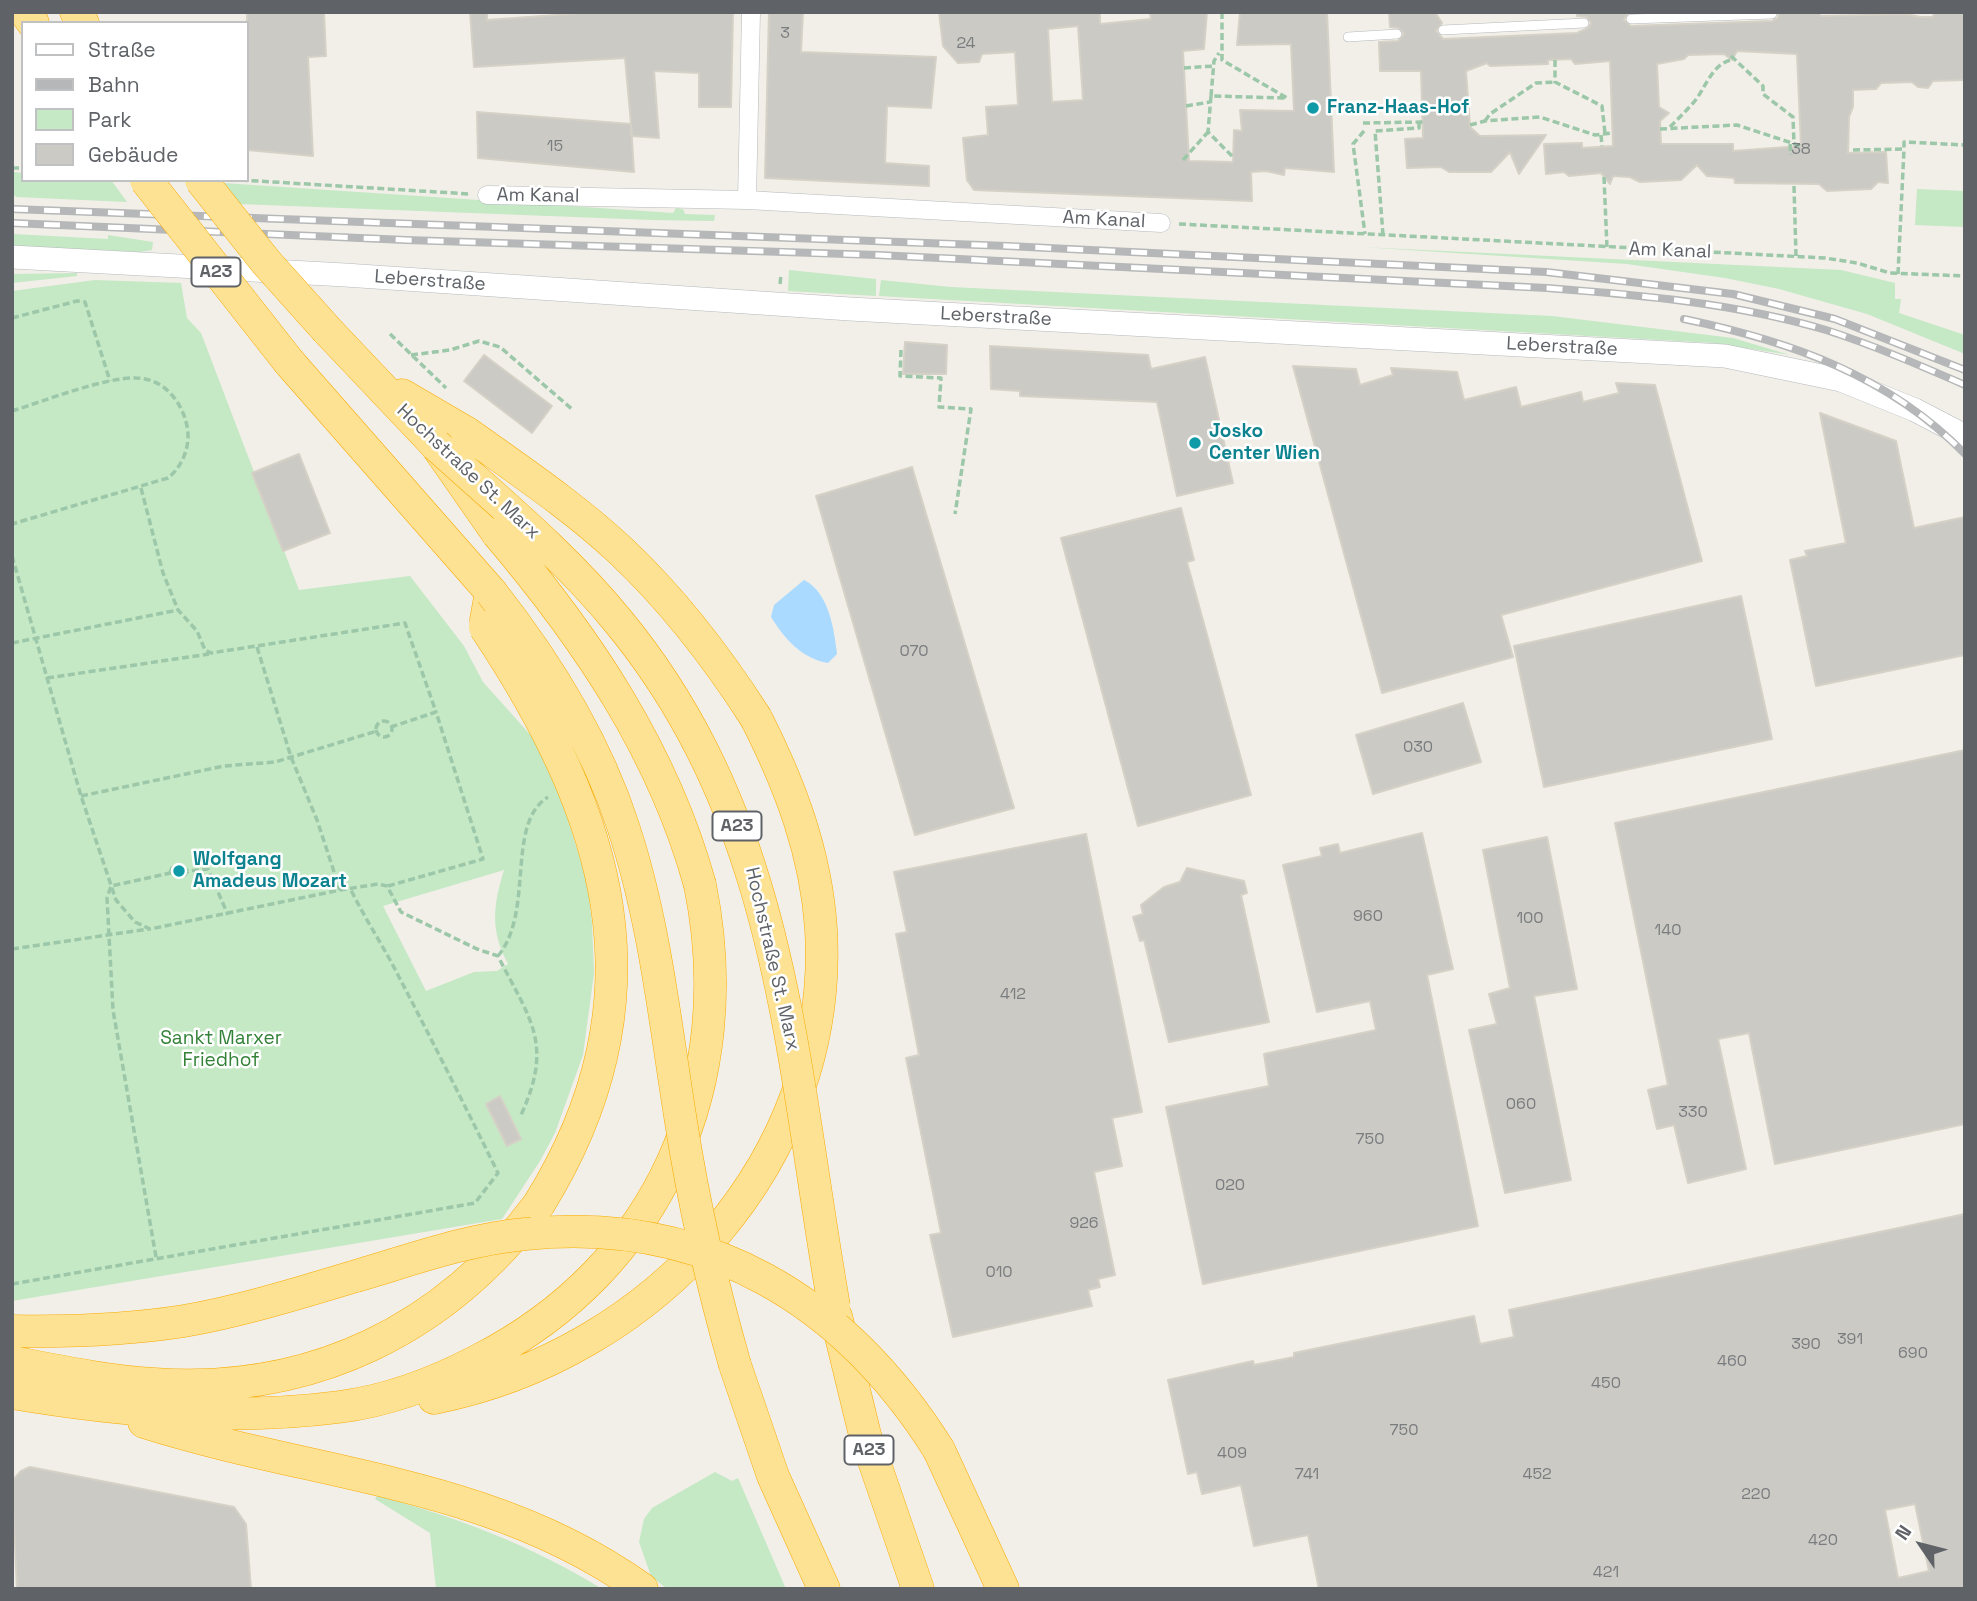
<!DOCTYPE html>
<html>
<head>
<meta charset="utf-8">
<style>
	body { margin:0 }
	#map { position:relative; width:1977px; height:1601px; overflow:hidden; background:#f1efe8; font-family:"Space Grotesk",sans-serif }
	canvas { display:block }
	.frame { position:absolute; inset:0; border:14px solid #5f6368; pointer-events:none }
	.legend { position:absolute; left:21px; top:21px; width:228px; height:161px; box-sizing:border-box; background:#fff; border:2px solid #bfc1c3; margin:0; padding:9px 12px; list-style:none; font-size:21px; color:#5f6368 }
	.legend li { display:flex; align-items:center; gap:14px; height:35px }
	.legend b { width:35px; border:2px solid #bfc1c3 }
	.north { position:absolute; left:1886px; top:1510px; width:70px; height:70px; -webkit-text-stroke:5px #fff; paint-order:stroke; rotate:305deg; font-size:19px; font-weight:700; line-height:28px; text-align:center; color:#5f6368 }
	.north::after { content:''; display:block; margin:auto; width:24px; height:32px; background:#5f6368; clip-path:polygon(50% 0,100% 100%,50% 72%,0 100%) }
</style>
</head>
<body>
<div id="map">
<canvas width="1977" height="1601"></canvas>
<div class="frame"></div>
<ul class="legend">
<li><b style="height:9px;background:#fff"></b>Straße</li>
<li><b style="height:9px;background:#b6b7b8"></b>Bahn</li>
<li><b style="height:19px;background:#c5e8c5"></b>Park</li>
<li><b style="height:19px;background:#cccac5"></b>Gebäude</li>
</ul>
<div class="north">N</div>
</div>
<script>
const context = document.querySelector('canvas').getContext('2d');
context.lineJoin = 'round';
function paint(path, color) {
  context.fillStyle = color;
  context.fill(path, 'evenodd');
}
function trace(path, color, width, dash) {
  context.strokeStyle = color;
  context.lineWidth = width;
  context.lineCap = dash ? 'butt' : 'round';
  context.setLineDash(dash || []);
  context.stroke(path);
}
function label(font, color, halo, rows, align = 'center') {
  context.font = font + ' "Space Grotesk",sans-serif';
  context.lineWidth = 5;
  context.setLineDash([]);
  context.textBaseline = 'middle';
  context.strokeStyle = halo;
  context.fillStyle = color;
  for (const [text, x, y, turn = 0] of rows) {
    context.save();
    context.translate(x, y);
    context.rotate((+turn || 0) * Math.PI / 180);
    context.textAlign = isNaN(turn) ? turn : align;
    if (halo) context.strokeText(text, 0, 0);
    context.fillText(text, 0, 0);
    context.restore();
  }
}
paint(new Path2D(`
	M12,172L23,173V180H111L127,202L16,197L12,193Z
	M223,183L659,212L673,213L676,208L683,209L685,214L715,215L714,221L652,220L239,204Z
	M1917,189L1965,191V227L1915,225Z
	M13,234L108,239V235L153,242L152,250L140,252L12,246Z
	M1361,247L1841,270L1895,283V299H1901L1899,313L1965,335V354L1867,314L1779,289L1725,278L1627,264Z
	M789,270L876,279V296L788,291Z
	M77,273V276L12,283V274Z
	M95,280L181,283L187,318L201,333L299,590L410,576L464,646L483,682L535,740L562,800L587,882L592,923L594,973L583,1055L555,1133L540,1161L502,1219L12,1301V291ZM504,870C493,906 490,930 508,964L497,971L474,972L426,991L383,906Z
	M881,280L951,287L1552,316L1733,338L1790,355L1713,343L879,296Z
	M715,1472L732,1481L738,1478L786,1589H667L651,1576L639,1542L644,1519L652,1508Z
	M377,1496C455,1516 533,1546 602,1589H436L430,1533L375,1499Z`), '#c5e8c5');
paint(new Path2D(`
	M804,580C829,592 834,630 837,654L828,663C802,659 784,638 771,617L774,605Z`), '#aadaff');
const building = new Path2D(`
	M247,12H324L326,56L308,57L313,156L247,150Z
	M470,12H487V20L597,12H733L731,107H699V73L654,71L659,138L632,136L631,125L634,172L478,158L477,112L631,124L625,58L474,67Z
	M769,12H803L801,52L936,57L931,108L887,106L885,163L929,166V186L765,178Z
	M939,12H1100V24L1151,19L1150,12H1207L1204,49L1183,51L1189,161L1233,162L1234,130L1242,131L1240,110L1294,111L1291,44L1237,45L1240,12H1327L1334,172L1285,168L1284,175L1266,171L1251,172L1252,201L974,190L967,180L963,138L988,135L986,107L1018,105L1015,52L982,54L979,62L958,63L943,46ZM1078,26L1083,100L1052,102L1048,29Z
	M1389,12H1435L1442,23L1436,31L1443,39L1577,33L1588,28L1591,23L1587,17L1577,16V12H1628L1624,20L1631,26L1772,21L1778,18L1779,12H1820V16L1907,14L1920,17H1932L1936,12H1965V80L1933,81L1928,88L1918,87L1912,82L1881,83L1876,89L1853,90V107L1849,117L1848,153L1886,152L1888,183L1878,182L1871,189L1827,191L1819,184L1735,183L1734,178L1707,176L1697,165L1681,180L1640,182L1630,177L1613,176L1610,184L1601,173L1569,176L1564,172L1546,174L1544,144L1582,143V148L1613,146L1610,61L1575,64L1571,59L1548,60V64L1490,66L1487,63L1466,71L1470,127L1480,136L1546,135L1519,174L1510,152L1491,172H1449L1441,167L1407,168L1405,139L1423,138L1421,71H1380L1379,42L1398,41L1404,34L1399,28L1390,27ZM1737,51L1797,54L1801,146L1733,151V144H1661L1660,121L1669,113L1659,107L1657,64L1684,59L1688,55L1724,54L1732,60Z
	M905,342L947,345L946,374H903Z
	M990,346L1148,355L1151,369L1205,357L1233,483L1177,496L1157,402L1020,396V391L991,389Z
	M484,355L552,406L532,433L464,381Z
	M1293,366L1356,369L1360,385L1393,375L1391,368L1457,372L1464,400L1516,387L1521,407L1581,392L1583,402L1619,393L1616,383L1655,385L1702,561L1501,615L1513,657L1382,693Z
	M1820,413L1896,441L1914,528L1965,517V655L1816,686L1790,560L1807,556L1805,551L1846,543Z
	M299,454L330,533L283,551L252,473Z
	M912,467L1014,808L915,835L816,496Z
	M1181,508L1194,560L1187,562L1251,795L1138,826L1061,538Z
	M1741,596L1772,739L1544,787L1514,646Z
	M1463,703L1481,762L1373,794L1356,735Z
	M1965,750V1124L1775,1164L1749,1033L1718,1039L1746,1169L1688,1183L1674,1125L1657,1129L1648,1090L1668,1085L1615,823Z
	M1422,833L1453,969L1427,975L1478,1226L1203,1284L1166,1107L1269,1086L1264,1054L1376,1030L1370,1001L1317,1012L1283,865L1322,856L1320,848L1338,844L1340,853Z
	M1086,834L1142,1112L1112,1118L1122,1166L1094,1172L1115,1275L1098,1279L1100,1287L1088,1290L1092,1306L953,1337L930,1235L941,1233L906,1058L919,1055L896,934L907,932L894,872Z
	M1547,837L1577,989L1534,996L1571,1180L1505,1193L1469,1030L1497,1024L1489,994L1510,988L1483,850Z
	M1187,868L1244,881L1247,893L1241,895L1269,1022L1169,1042L1144,940L1140,941L1133,917L1143,914L1141,905L1164,887L1180,882Z
	M500,1096L521,1139L507,1146L486,1104Z
	M1965,1214V1589H1319L1308,1535L1254,1546L1241,1485L1202,1494L1197,1472L1188,1474L1168,1380L1253,1361L1254,1365L1294,1357V1353L1474,1316L1480,1344L1514,1337L1509,1310ZM1915,1504L1929,1571L1898,1578L1885,1510Z
	M30,1467L234,1507L246,1524L251,1589H17L12,1481L21,1471Z`);
paint(building, '#cccac5');
trace(building, '#d6d1c6', 2);
const service = new Path2D(`
	M1631,19L1772,14
	M1443,30L1584,23
	M1348,37L1397,34`);
const minor = new Path2D(`
	M487,195L747,200L1161,223
	M747,200L751,12`);
const tertiary = new Path2D(`
	M12,257L345,275L850,309L1725,356L1841,380L1915,410L1965,436`);
const motorway = new Path2D(`
	M25,12L33,23
	M76,12L83,23
	M327,330L436,445L498,534
	M289,362L491,592L486,620
	M402,395L467,433
	M836,1316L865,1435L918,1589
	M12,1331C69,1332 127,1330 184,1321C242,1311 299,1293 356,1276
	M12,1362C59,1371 106,1381 154,1384C312,1395 445,1330 539,1204
	M735,1365L773,1476L824,1589
	M12,1393C120,1411 230,1421 339,1407C387,1401 437,1382 479,1360C661,1267 740,1082 700,885
	M434,1398C653,1355 835,1160 821,929C816,853 790,785 756,718
	M144,1422C314,1476 492,1481 642,1589
	M939,1450L1003,1589`);
trace(service, '#b5b8bc', 10);
trace(minor, '#b5b8bc', 19);
trace(tertiary, '#b5b8bc', 24);
trace(motorway, '#f9ab00', 33);
trace(new Path2D(`
	M1222,12V60L1287,98L1211,96L1208,132L1233,157
	M1731,56L1763,86V94L1793,117L1794,144
	M1555,60V82L1602,106L1605,133
	M1184,68L1214,66
	M1211,96L1214,61L1219,53
	M1186,106L1210,102
	M1485,121L1490,114L1536,83L1555,82
	M1363,123L1423,122
	M1470,125L1485,121L1540,117L1595,135L1612,133
	M1670,127C1678,119 1686,111 1694,102C1705,89 1712,64 1731,60
	M1660,129L1737,125L1801,146
	M1364,131L1353,144L1365,234
	M1601,135L1602,146
	M1790,144L1791,155
	M1853,150L1904,149V142L1965,145
	M1183,160L1208,132
	M12,168H23
	M1604,177L1607,248
	M241,180L470,194
	M1794,186L1796,256
	M1179,224L1825,258L1857,263L1890,273L1965,276
	M1383,235L1375,131L1419,128V122
	M1898,274L1904,149
	M780,284L781,275
	M12,318L77,301L85,302L110,381
	M390,334L446,388
	M901,350L900,376L941,378L939,407L971,409L955,514
	M411,355L450,350L479,341L500,347L573,410
	M12,411C44,401 105,377 136,378C163,378 182,401 187,426C191,445 183,466 168,478L12,524
	M141,488L163,573L178,610L197,631L205,650L211,653L405,623L436,712
	M12,556L81,796L116,900L135,922L150,929L340,890L378,884L387,886L401,912L477,949L498,956C530,1020 554,1043 521,1115
	M12,643L178,610
	M257,647L291,757L317,820L340,890
	M47,678L209,654
	M376 729a8 8 0 1 1 16 0a8 8 0 1 1-16 0Z
	M81,796L224,766L275,762L377,731
	M170,873L172,868L181,865L188,871
	M388,886L483,859L436,712L391,727
	M12,949L149,929
	M498,956C535,911 505,824 548,797
	M156,1257L113,1010L107,898L111,886L170,873L182,878L188,871L208,869L228,915
	M12,1284L475,1203L498,1173C466,1108 433,1042 399,977C384,947 365,919 350,888`), '#9cc7a9', 3.5, [7, 3.5]);
trace(service, '#fff', 9);
trace(minor, '#fff', 18);
trace(tertiary, '#fff', 23);
trace(motorway, '#fde293', 32);
const rail = new Path2D(`
	M12,209L1007,246L1546,272L1733,294L1835,319L1965,370
	M12,223L406,240L878,255L1547,288C1640,295 1735,303 1826,330C1873,345 1919,365 1965,385
	M1684,319C1789,341 1888,375 1965,454`);
trace(rail, '#b6b7b8', 8);
trace(rail, '#fff', 5, [16]);
const motorwayBridge = new Path2D(`
	M146,180L289,362
	M201,180L266,262L327,330
	M467,433C520,471 574,507 621,551C674,601 717,657 756,718
	M436,445C499,502 565,556 618,621C784,822 791,1062 834,1306
	M498,534C587,639 663,751 700,885
	M491,592C547,663 595,740 623,826C655,922 665,1023 681,1122C694,1205 712,1285 735,1365
	M485,627C611,816 667,997 539,1204
	M356,1276C411,1260 468,1239 526,1234C706,1216 845,1300 939,1450`);
trace(motorwayBridge, '#f9ab00', 33, []);
trace(motorwayBridge, '#fde293', 32);
for (const [x, y, r, color] of [
	[1313,108,7,"#0f9aa8"],
	[1195,443,7,"#0f9aa8"],
	[179,871,7,"#0f9aa8"]
]) {
  const dot = new Path2D();
  dot.arc(x, y, r, 0, 2 * Math.PI);
  context.fillStyle = color;
  context.fill(dot);
  trace(dot, '#fff', 2.5);
}
label('16px', '#7a7d7f', null, [
	["3",785,34],
	["24",966,44],
	["15",555,147],
	["38",1801,150],
	["070",914,652],
	["030",1418,748],
	["960",1368,917],
	["100",1530,919],
	["140",1668,931],
	["412",1013,995],
	["060",1521,1105],
	["330",1693,1113],
	["750",1370,1140],
	["020",1230,1186],
	["926",1084,1224],
	["010",999,1273],
	["391",1850,1340],
	["390",1806,1345],
	["690",1913,1354],
	["460",1732,1362],
	["450",1606,1384],
	["750",1404,1431],
	["409",1232,1454],
	["741",1307,1475],
	["452",1537,1475],
	["220",1756,1495],
	["420",1823,1541],
	["421",1606,1573]
]);
for (const [x, y, w] of [
	[216,272,49],
	[737,826,49],
	[869,1450,49]
]) {
  const box = new Path2D();
  box.roundRect(x - w / 2, y - 14.5, w, 29, 5);
  context.fillStyle = '#fff';
  context.fill(box);
  trace(box, '#5f6368', 2);
}
label('bold 18px', '#5f6368', null, [
	["A23",216,272],
	["A23",737,826],
	["A23",869,1450]
]);
label('bold 19px', '#0d838f', '#fff', [
	["Franz-Haas-Hof",1327,108],
	["Josko",1209,432],
	["Center Wien",1209,454],
	["Wolfgang",193,860],
	["Amadeus Mozart",193,882]
], 'left');
label('19px', '#5f6368', '#fff', [
	["Am Kanal",538,196,1],
	["Am Kanal",1104,220,3],
	["Am Kanal",1670,251,2],
	["Leberstraße",430,281,4],
	["Leberstraße",996,317,3],
	["Leberstraße",1562,347,3],
	["Hochstraße St. Marx",468,472,43],
	["Hochstraße St. Marx",772,959,77]
]);
label('19px', '#348238', '#fff', [
	["Sankt Marxer",221,1039],
	["Friedhof",221,1061]
]);
</script>
</body>
</html>
